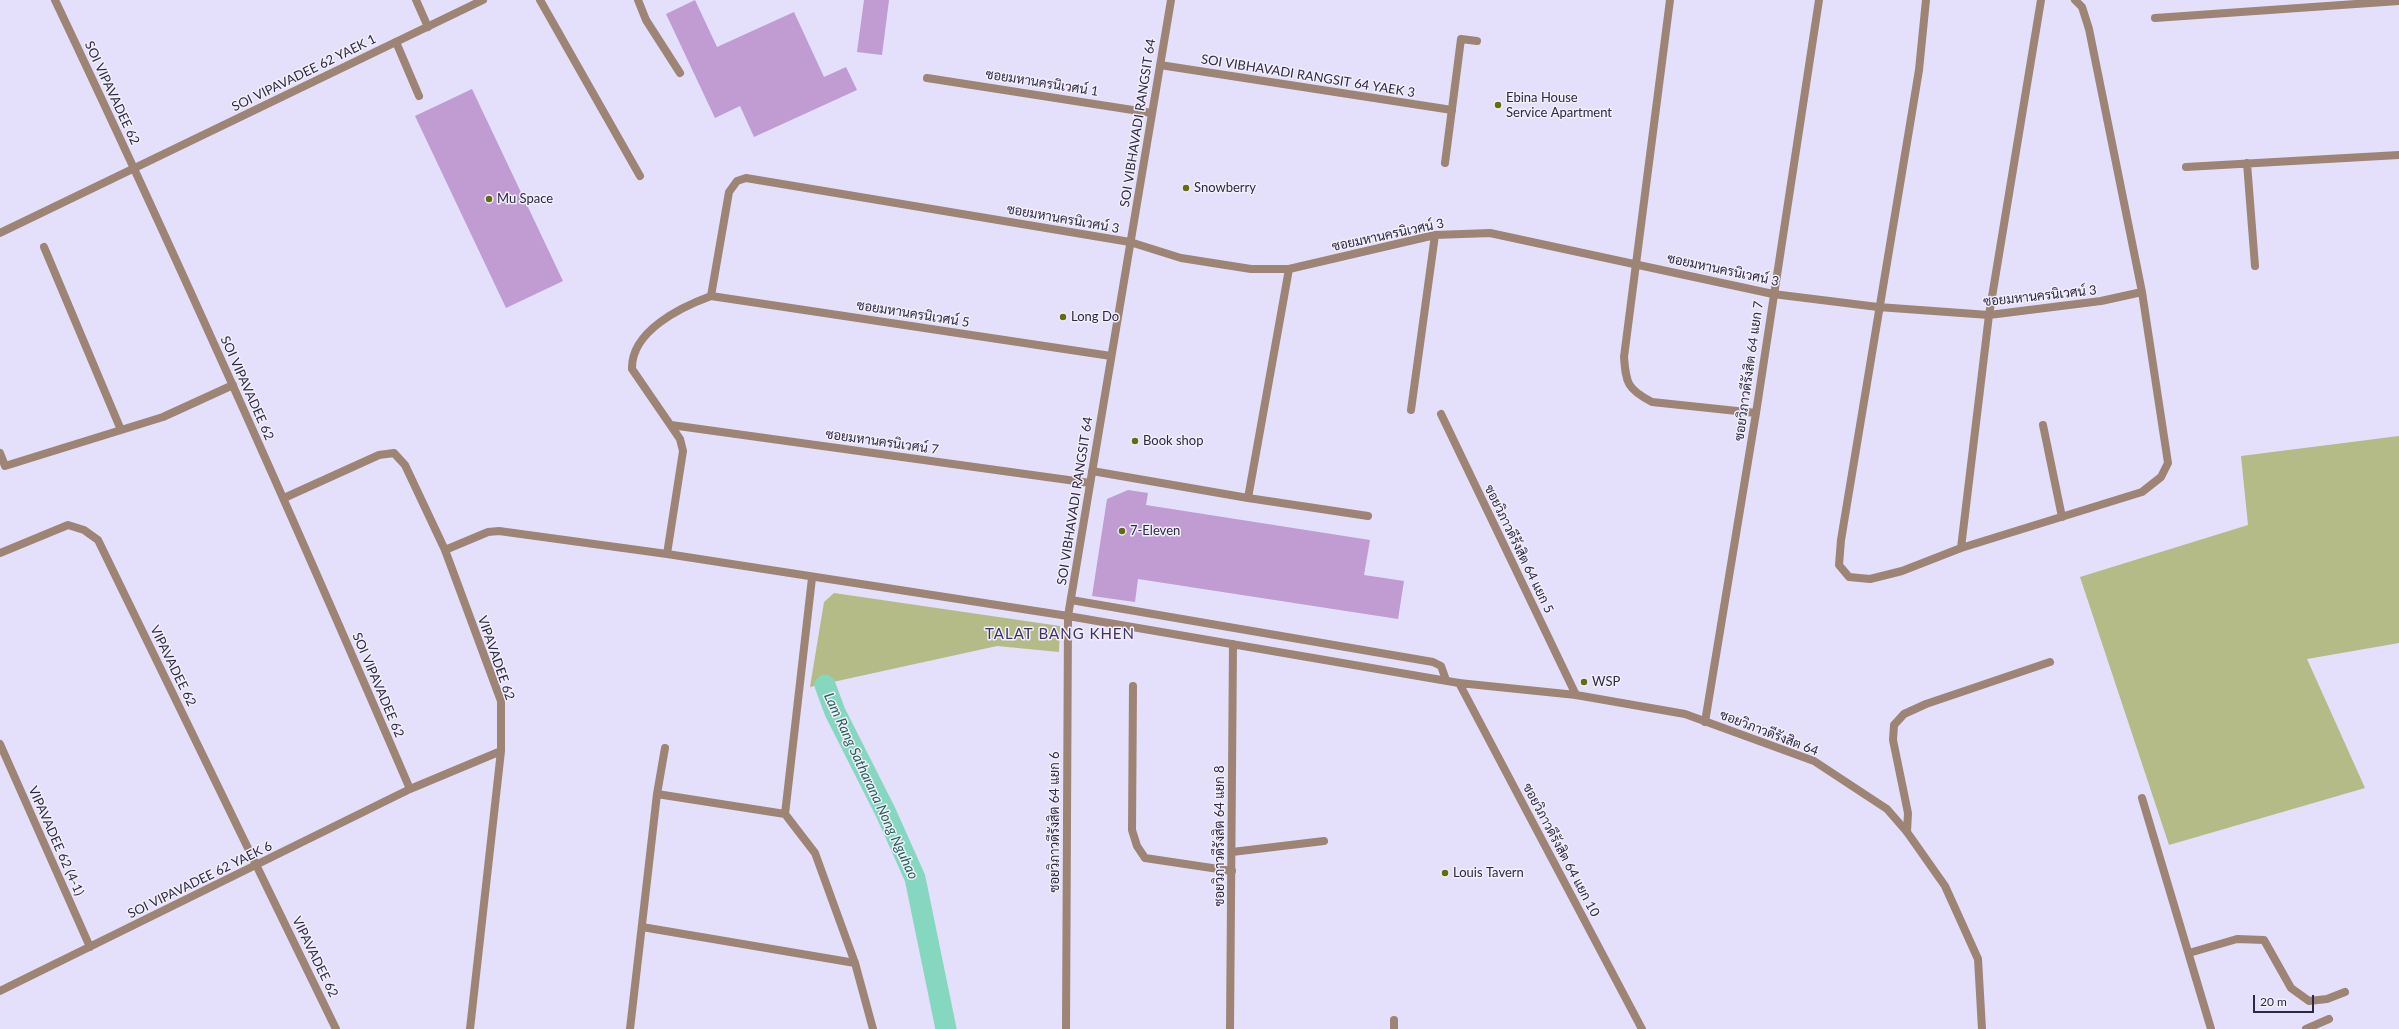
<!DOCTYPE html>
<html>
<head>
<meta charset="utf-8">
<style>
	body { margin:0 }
	#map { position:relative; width:2399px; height:1029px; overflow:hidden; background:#e4dffb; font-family:Lato,sans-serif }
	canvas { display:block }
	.scale { position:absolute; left:2253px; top:995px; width:61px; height:18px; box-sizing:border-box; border:2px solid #2f2842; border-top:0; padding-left:5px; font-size:12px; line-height:14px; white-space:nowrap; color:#2f2842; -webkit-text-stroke:3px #f1effc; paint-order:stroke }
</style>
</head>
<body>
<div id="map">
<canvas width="2399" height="1029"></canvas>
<div class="scale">20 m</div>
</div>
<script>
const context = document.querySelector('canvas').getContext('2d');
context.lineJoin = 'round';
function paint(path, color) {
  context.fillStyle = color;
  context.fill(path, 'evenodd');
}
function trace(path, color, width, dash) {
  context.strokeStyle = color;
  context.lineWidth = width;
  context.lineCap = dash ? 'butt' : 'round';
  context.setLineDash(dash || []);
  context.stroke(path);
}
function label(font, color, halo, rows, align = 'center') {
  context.font = font + ' Lato,Sarabun,sans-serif';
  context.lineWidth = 3;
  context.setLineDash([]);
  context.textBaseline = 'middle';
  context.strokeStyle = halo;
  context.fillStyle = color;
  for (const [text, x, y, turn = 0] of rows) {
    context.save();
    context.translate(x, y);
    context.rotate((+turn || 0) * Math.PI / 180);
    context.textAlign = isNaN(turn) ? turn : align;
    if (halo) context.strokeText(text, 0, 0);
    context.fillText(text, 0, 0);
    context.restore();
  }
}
paint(new Path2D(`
	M2399,436V643L2307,659L2365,788L2169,845L2080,577L2248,525L2241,456Z
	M834,593L1060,626L1059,652L997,646L810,687L824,602Z`), '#b4bb87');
trace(new Path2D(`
	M825,685L835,712L886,813L915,878L946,1029`), '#86d7c0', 21);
paint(new Path2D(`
	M695,0L717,47L794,12L824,77L846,67L857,90L754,137L740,106L715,118L666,14Z
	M864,0H889L882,55L857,52Z
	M472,89L563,281L506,308L415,116Z
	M1128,490L1148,493L1146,505L1370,540L1364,575L1404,581L1398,619L1138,579L1135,602L1092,596L1107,499Z`), '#c09cd2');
trace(new Path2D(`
	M416,0L428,27
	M540,0L640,176
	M638,0L646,20L680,73
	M396,42L419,96
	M1445,163L1461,39L1477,41
	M1071,600L1433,662L1441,666L1446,680
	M1133,686L1132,830L1137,846L1145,858L1232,871
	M2142,798L2211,1029
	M1232,852L1324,841
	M2189,953L2237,939L2264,940L2291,988L2309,1001L2327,999L2345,992
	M2306,1029L2329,1019`), '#9d8474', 8);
trace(new Path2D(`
	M55,0C179,261 296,524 410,789
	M1670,0L1624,357C1626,383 1627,389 1652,402L1756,413
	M1926,0L1919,70L1841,540L1839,565L1849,577L1870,579L1902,571L1961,548L2142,492L2161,477L2168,463L2142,292L2089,29L2082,7L2075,0
	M2155,18L2399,1
	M1160,65L1452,110
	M927,78L1152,113
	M2247,163L2255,266
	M2186,167L2399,155
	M0,233L483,0
	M44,247L121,430
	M711,296L1111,356
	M1411,410L1435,235
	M1441,414L1576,695
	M671,425L1090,483
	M2043,425L2062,517
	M0,453L5,466L163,417L233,385
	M1092,471L1248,498L1289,269
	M284,498L379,455L394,453L405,465L445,550L501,701V751L470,1029
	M1248,498L1368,516
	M1961,548L1989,315L2041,0
	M445,550L488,532L499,531L667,554L1068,616L1459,683L1576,695L1685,714L1814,761L1887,809L1907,832L1945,886L1978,959L1982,1029
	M0,553L68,525L84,530L98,540L336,1029
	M667,554L683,451L680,439L632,369C631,331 681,307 711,296L729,192L737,181L746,178L1130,242L1181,258L1251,269H1289L1435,235L1490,233L1773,294L1878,307L1989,315L2101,301L2142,292
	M812,578L785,814L815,853L855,963L873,1029
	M1459,683L1642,1029
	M1705,722L1756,413L1819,0
	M0,744L90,947
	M657,794L665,748
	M1907,832L1908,813L1893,740L1894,725L1904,714L1926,704L2050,662
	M642,927L855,963
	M0,991L410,789L501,751
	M1394,1020V1029
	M630,1029L657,794L785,814
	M1066,1029L1068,616L1171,0
	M1230,1029L1233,644`), '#9d8474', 8);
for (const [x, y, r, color] of [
	[1498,105,4,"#646b10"],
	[1186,188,4,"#646b10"],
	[489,199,4,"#646b10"],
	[1063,317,4,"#646b10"],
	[1135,441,4,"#646b10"],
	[1122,531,4,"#646b10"],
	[1584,682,4,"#646b10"],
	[1445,873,4,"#646b10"]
]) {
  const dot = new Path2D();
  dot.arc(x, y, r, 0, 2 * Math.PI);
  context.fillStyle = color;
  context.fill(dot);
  trace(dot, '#f1effc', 1.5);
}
label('13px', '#2f2842', '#f1effc', [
	["SOI VIPAVADEE 62 YAEK 1",304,73,-26],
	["SOI VIBHAVADI RANGSIT 64 YAEK 3",1308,76,9],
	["ซอยมหานครนิเวศน์ 1",1042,83,9],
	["SOI VIPAVADEE 62",112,93,65],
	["SOI VIBHAVADI RANGSIT 64",1138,123,-81],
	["ซอยมหานครนิเวศน์ 3",1063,219,10],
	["ซอยมหานครนิเวศน์ 3",1388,235,-12],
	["ซอยมหานครนิเวศน์ 3",1723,270,12],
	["ซอยมหานครนิเวศน์ 3",2040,296,-6],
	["ซอยมหานครนิเวศน์ 5",913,314,9],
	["ซอยวิภาวดีรังสิต 64 แยก 7",1749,371,-82],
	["SOI VIPAVADEE 62",247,388,66],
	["ซอยมหานครนิเวศน์ 7",882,442,8],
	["SOI VIBHAVADI RANGSIT 64",1075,501,-81],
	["ซอยวิภาวดีรังสิต 64 แยก 5",1519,549,64],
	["VIPAVADEE 62",496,658,71],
	["VIPAVADEE 62",173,666,64],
	["SOI VIPAVADEE 62",378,685,67],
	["ซอยวิภาวดีรังสิต 64",1769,733,21],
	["ซอยวิภาวดีรังสิต 64 แยก 6",1055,822,-90],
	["ซอยวิภาวดีรังสิต 64 แยก 8",1220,836,-90],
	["VIPAVADEE 62 (4-1)",56,841,66],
	["ซอยวิภาวดีรังสิต 64 แยก 10",1561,850,62],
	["SOI VIPAVADEE 62 YAEK 6",200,880,-26],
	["VIPAVADEE 62",315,957,64]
]);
label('13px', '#2f2842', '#f1effc', [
	["Ebina House",1506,98],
	["Service Apartment",1506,113],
	["Snowberry",1194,188],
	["Mu Space",497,199],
	["Long Do",1071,317],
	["Book shop",1143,441],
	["7-Eleven",1130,531],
	["WSP",1592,682],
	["Louis Tavern",1453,873]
], 'left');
label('italic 14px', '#226253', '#f1effc', [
	["Lam Rang Satharana Nong Nguhao",871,786,65]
]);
context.letterSpacing = '1px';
label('15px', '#403067', '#f1effc', [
	["TALAT BANG KHEN",1060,634]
]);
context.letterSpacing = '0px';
</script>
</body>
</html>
